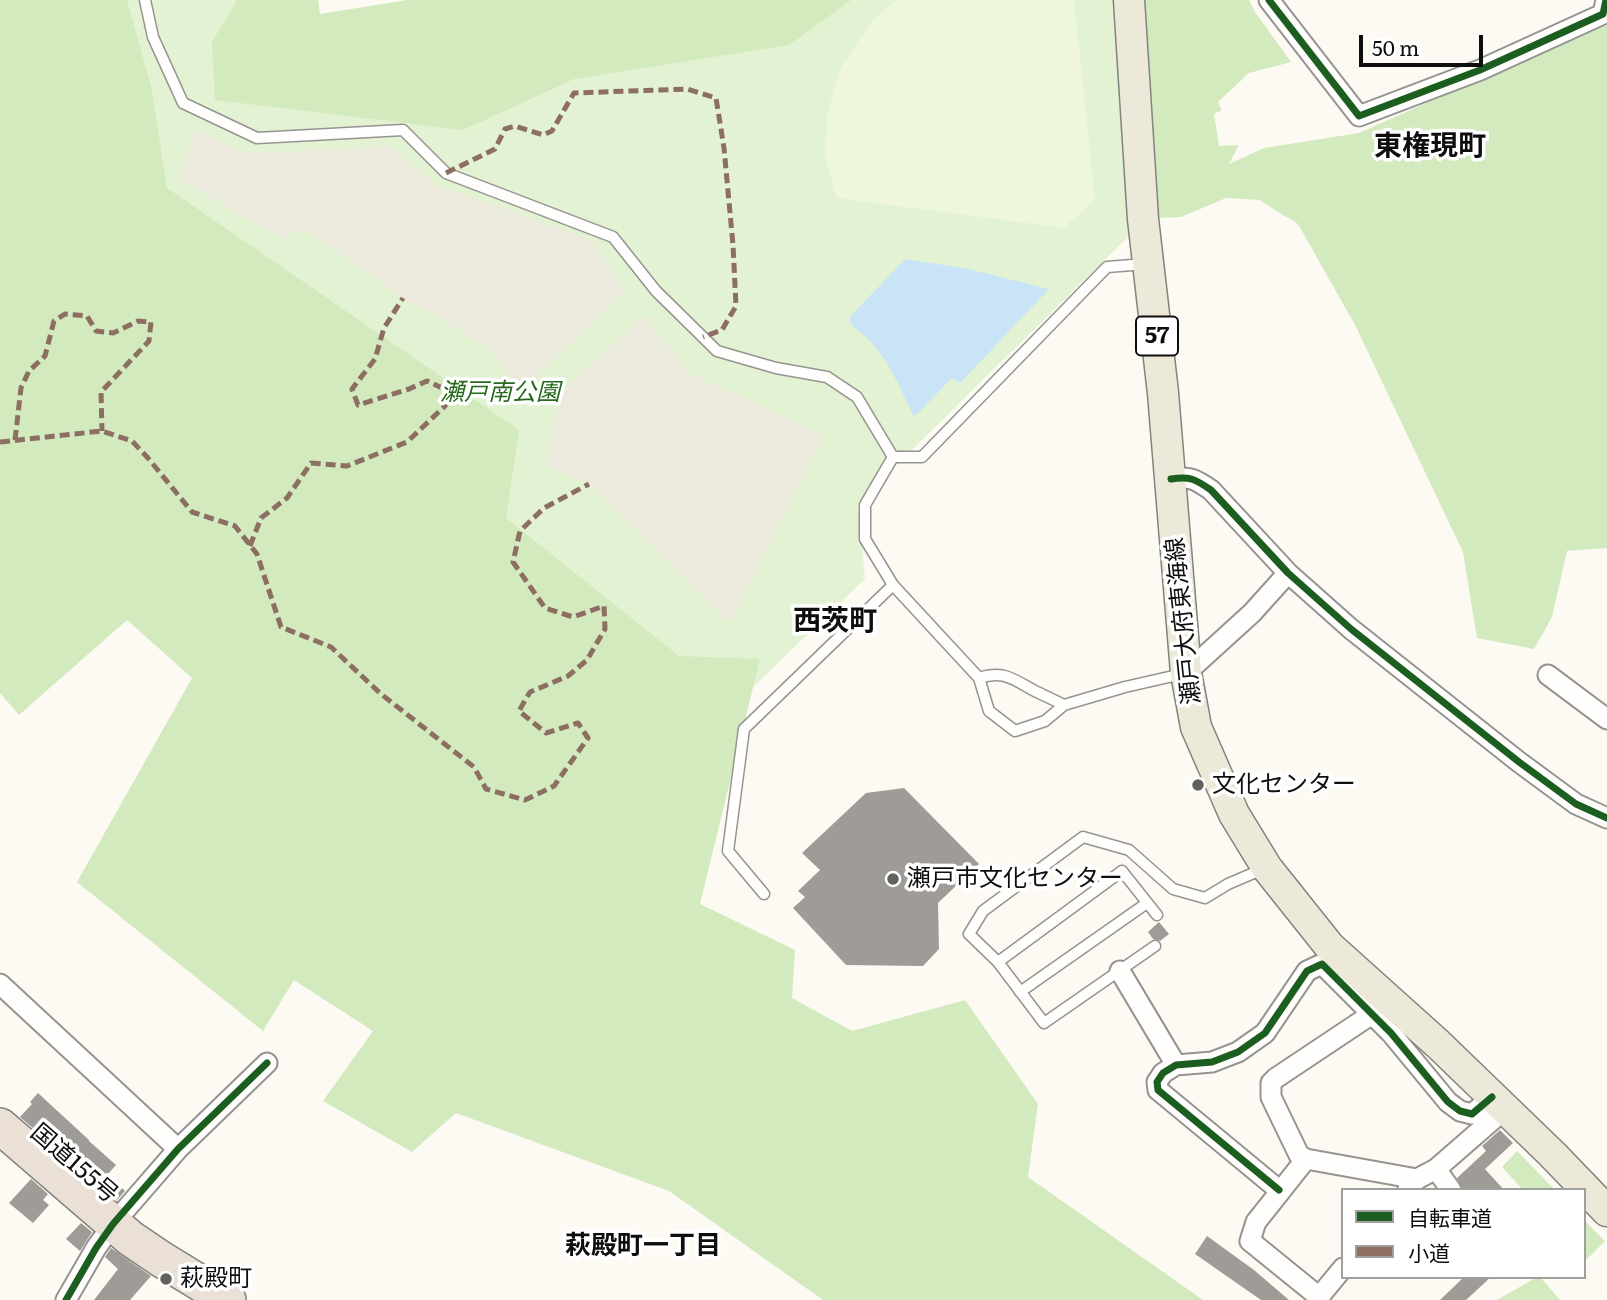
<!DOCTYPE html>
<html>
<head>
<meta charset="utf-8">
<style>
	body { margin:0 }
	#map { position:relative; width:1607px; height:1300px; overflow:hidden; background:#fcfaf2; font-family:Literata,"Noto Sans JP",serif }
	canvas { display:block }
	.legend { position:absolute; left:1341px; top:1188px; width:245px; height:91px; box-sizing:border-box; background:#fff; border:2px solid #9f9f9f; margin:0; padding:9px 12px; list-style:none; font-size:21px; color:#0e0e0e }
	.legend li { display:flex; align-items:center; gap:14px; height:35px }
	.legend b { width:35px; border:2px solid #9f9f9f }
	.scale { position:absolute; left:1359px; top:35px; width:124px; height:32px; box-sizing:border-box; border:4px solid #0e0e0e; border-top:0; padding-left:9px; font-size:21px; line-height:24px; white-space:nowrap; color:#0e0e0e; -webkit-text-stroke:5px #fff; paint-order:stroke }
</style>
</head>
<body>
<div id="map">
<canvas width="1607" height="1300"></canvas>
<ul class="legend">
<li><b style="height:9px;background:#1b5e20"></b>自転車道</li>
<li><b style="height:9px;background:#8d6e63"></b>小道</li>
</ul>
<div class="scale">50 m</div>
</div>
<script>
const context = document.querySelector('canvas').getContext('2d');
context.lineJoin = 'round';
function paint(path, color) {
  context.fillStyle = color;
  context.fill(path, 'evenodd');
}
function trace(path, color, width, dash) {
  context.strokeStyle = color;
  context.lineWidth = width;
  context.lineCap = dash ? 'butt' : 'round';
  context.setLineDash(dash || []);
  context.stroke(path);
}
function label(font, color, halo, rows, align = 'center') {
  context.font = font + ' Literata,"Noto Sans JP",serif';
  context.lineWidth = 7;
  context.setLineDash([]);
  context.textBaseline = 'middle';
  context.strokeStyle = halo;
  context.fillStyle = color;
  for (const [text, x, y, turn = 0] of rows) {
    context.save();
    context.translate(x, y);
    context.rotate((+turn || 0) * Math.PI / 180);
    context.textAlign = isNaN(turn) ? turn : align;
    if (halo) context.strokeText(text, 0, 0);
    context.fillText(text, 0, 0);
    context.restore();
  }
}
paint(new Path2D(`
	M0,0H298L303,30L738,0H1115L1131,234L858,503L865,579L721,718L550,877Z`), '#e3f2d2');
paint(new Path2D(`
	M0,0H127L151,86L167,188L519,430L506,518L679,656L760,659L700,904L795,950L792,998L852,1031L965,1000L1038,1104L1028,1177L1203,1300H823L669,1191L456,1113L412,1152L323,1101L373,1031L294,980L263,1031L77,882L192,678L127,620L19,715L0,693Z
	M237,0H318L320,14L407,0H851L789,45L574,79L463,130L215,100L212,42Z
	M1143,0H1249L1255,12L1291,62L1249,73L1218,102L1222,110L1214,114L1219,146L1239,145L1229,164L1264,148L1359,133L1601,25L1607,26V548L1567,551L1552,617L1534,649L1477,638L1463,552L1355,325L1298,224L1259,200L1226,198L1181,217L1158,218L1154,197L1151,93Z
	M1517,1151L1555,1190H1523L1502,1167Z
	M1584,1220L1605,1241L1584,1262Z
	M1537,1277H1540L1560,1300H1497Z`), '#d3eabf');
paint(new Path2D(`
	M896,0H1074L1095,199L1064,228L837,198L825,159L827,115L841,67L871,22Z`), '#eef6db');
paint(new Path2D(`
	M195,129L248,153L391,147L437,185L592,240L625,291L521,391L490,348L403,298L304,228L283,238L180,180Z
	M645,315L687,372L824,436L730,623L589,484L545,465L561,392Z`), '#ece9dd');
paint(new Path2D(`
	M905,259L969,269L1049,289L960,383L952,378L914,417C901,390 889,359 866,337C859,330 851,328 849,318Z`), '#c8e4f6');
paint(new Path2D(`
	M904,788L979,864L938,903L939,949L923,966L846,965L793,908L805,897L798,891L820,870L802,853L866,793Z
	M1159,922L1169,934L1160,941L1153,939L1148,932Z
	M38,1093L89,1140V1141L116,1165L108,1174L125,1191L117,1200L20,1117L32,1104L30,1102Z
	M1500,1130L1513,1143L1485,1169L1504,1190H1463L1457,1178L1486,1151L1482,1146Z
	M31,1179L48,1194L43,1200L49,1205L33,1223L9,1203Z
	M81,1223L92,1232L80,1251L66,1239Z
	M1207,1236L1254,1270L1289,1300H1261L1195,1254Z
	M111,1248L151,1276L130,1300H94L118,1269L105,1257Z
	M1464,1277H1491L1466,1300H1440Z`), '#9f9c98');
const lane = new Path2D(`
	M145,0L153,37L183,103L257,138L403,130L446,173L613,237L656,291L717,351L776,368L827,377L857,397L893,457
	M893,457H922L1107,267L1145,264
	M893,457L865,505V539L893,585
	M979,678C1003,670 1013,679 1033,690C1043,695 1054,700 1064,705
	M764,894L728,851L744,729L893,585L979,678L989,711L1015,731L1045,721L1064,705L1125,687L1182,674
	M1155,946L1044,1023L998,962L969,934L983,911L1083,837L1129,850L1173,889L1205,898L1228,884L1263,869
	M998,962L1122,871L1157,915
	M1020,992L1147,903`);
const street = new Path2D(`
	M1269,0L1359,116L1480,70L1603,14L1606,0
	M1171,479C1190,476 1195,479 1211,490L1288,573L1351,629L1519,762L1576,804L1607,818
	M1186,673L1252,613L1288,573
	M1548,675L1607,719
	M1120,971L1176,1065
	M0,984L178,1149
	M1372,1014L1276,1078L1271,1083V1097L1299,1155L1306,1159L1417,1179
	M1306,1159L1256,1222L1250,1241L1319,1297L1320,1300
	M1436,1169L1451,1190
	M1408,1189L1417,1179L1436,1169L1505,1109
	M1279,1190L1158,1090L1157,1082L1163,1073L1176,1065L1212,1062L1238,1052L1265,1033L1307,971L1322,964L1391,1033L1448,1102L1460,1111L1472,1114L1492,1097
	M1319,1297L1343,1268
	M66,1300L96,1248L113,1224L178,1149L267,1063`);
const primary = new Path2D(`
	M1129,0L1143,219L1163,393L1186,673L1196,727L1234,814L1267,868L1330,947L1438,1044L1552,1154L1607,1211`);
const highway = new Path2D(`
	M0,1126L130,1238L161,1259L228,1300`);
trace(lane, '#959491', 13);
trace(street, '#959491', 23);
trace(primary, '#82827e', 33);
trace(highway, '#82827e', 38);
trace(lane, '#fffefd', 10);
trace(street, '#fffefd', 19);
trace(primary, '#ede9d8', 30);
trace(highway, '#eae0d5', 35);
trace(new Path2D(`
	M446,173L495,149L505,129L515,126L543,135L552,131L574,93L687,89L716,98L724,148L733,245L736,306L722,330L703,337
	M15,440L21,388L29,371L45,356L54,321L65,314L87,316L96,331L113,333L138,321L151,322L149,341L101,392L102,431
	M0,442L102,431L132,441L148,458L192,512L235,526L257,554L281,627L331,647L381,694L474,767L486,789L525,800L554,786L588,738L578,723L546,733L519,711L530,692L568,676L587,660L605,629L604,606L573,617L545,608L513,562L520,531L544,508L589,484
	M250,546L261,518L287,498L311,463L347,466L407,442L445,406L453,393L427,381L409,389L358,405L352,389L375,359L384,328L403,298`), '#8d6e63', 5, [10, 5]);
trace(new Path2D(`
	M1269,0L1359,116L1480,70L1603,14L1606,0
	M1171,479C1190,476 1195,479 1211,490L1288,573L1351,629L1519,762L1576,804L1607,818
	M1279,1190L1158,1090L1157,1082L1163,1073L1176,1065L1212,1062L1238,1052L1265,1033L1307,971L1322,964L1391,1033L1448,1102L1460,1111L1472,1114L1492,1097
	M66,1300L96,1248L113,1224L178,1149L267,1063`), '#1b5e20', 7);
for (const [x, y, r, color] of [
	[1198,785,7,"#61615e"],
	[893,879,7,"#61615e"],
	[166,1279,7,"#61615e"]
]) {
  const dot = new Path2D();
  dot.arc(x, y, r, 0, 2 * Math.PI);
  context.fillStyle = color;
  context.fill(dot);
  trace(dot, '#fff', 2.5);
}
for (const [x, y, w] of [
	[1157,336,42]
]) {
  const box = new Path2D();
  box.roundRect(x - w / 2, y - 19.5, w, 39, 5);
  context.fillStyle = '#fff';
  context.fill(box);
  trace(box, '#0e0e0e', 2);
}
label('bold 23px', '#0e0e0e', null, [
	["57",1157,336]
]);
label('italic 24px', '#28681c', '#fff', [
	["瀬戸南公園",500,393]
]);
label('24px', '#0e0e0e', '#fff', [
	["瀬戸大府東海線",1184,621,-96],
	["国道155号",74,1164,41]
]);
label('24px', '#0e0e0e', '#fff', [
	["文化センター",1212,785],
	["瀬戸市文化センター",907,879],
	["萩殿町",180,1279]
], 'left');
label('bold 26px', '#0e0e0e', '#fff', [
	["萩殿町一丁目",643,1246]
]);
label('bold 28px', '#0e0e0e', '#fff', [
	["東権現町",1430,147],
	["西茨町",835,622]
]);
</script>
</body>
</html>
